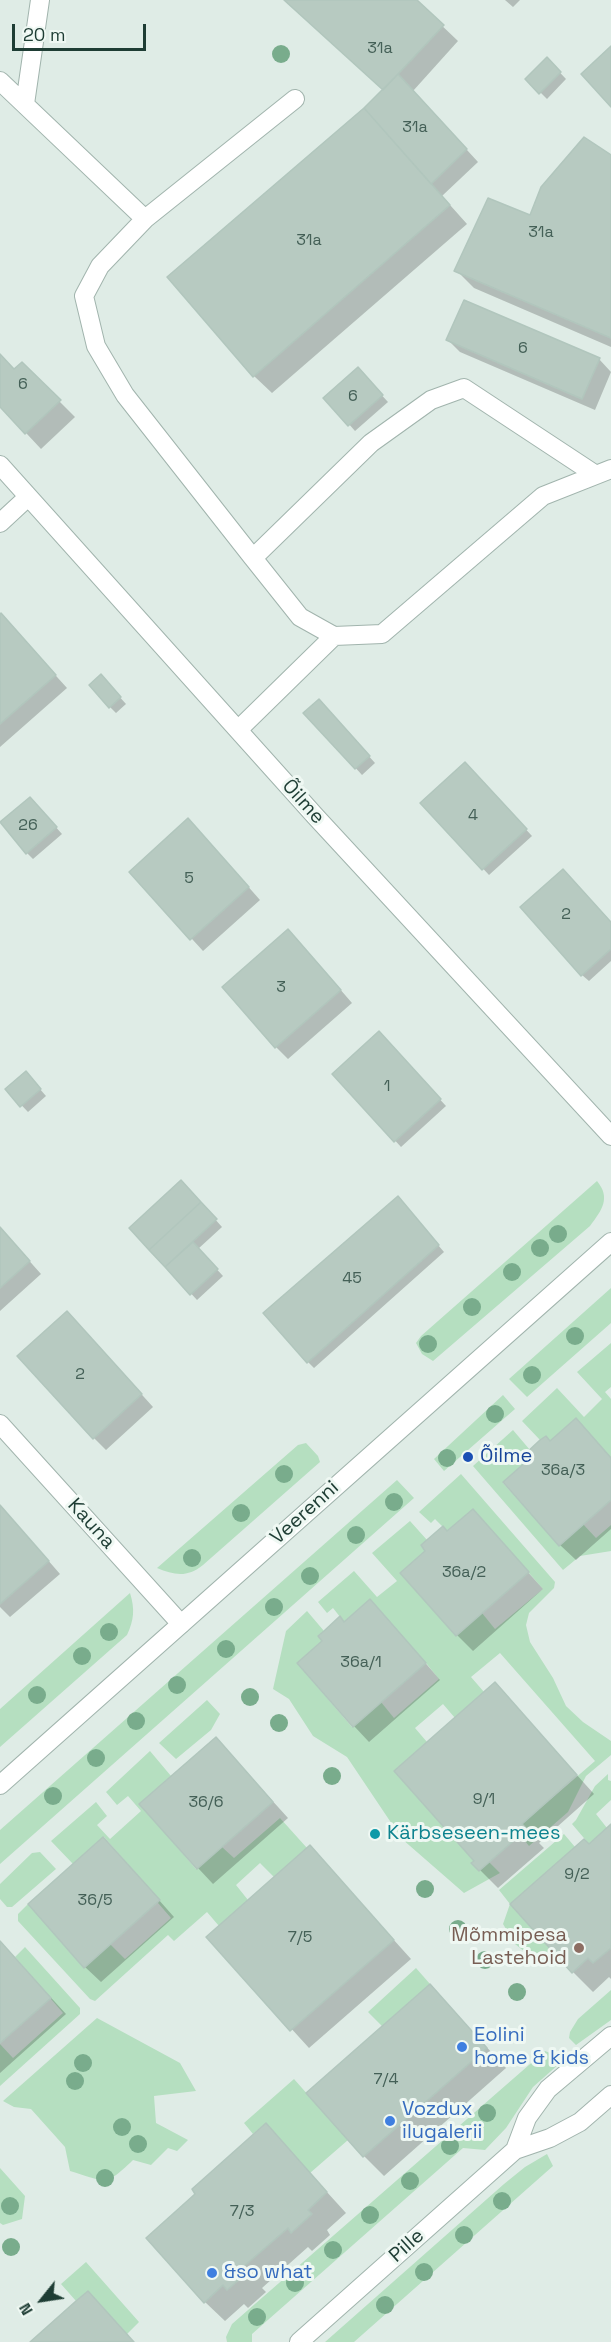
<!DOCTYPE html>
<html>
<head>
<meta charset="utf-8">
<style>
	body { margin:0 }
	#map { position:relative; width:611px; height:2342px; overflow:hidden; background:#dfece6; font-family:"Space Grotesk",sans-serif }
	canvas { display:block }
	.north { position:absolute; left:12px; top:2270px; width:60px; height:60px; -webkit-text-stroke:4px #eff8f3; paint-order:stroke; rotate:240deg; font-size:16px; font-weight:700; line-height:24px; text-align:center; color:#1e3d34 }
	.north::after { content:''; display:block; margin:auto; width:21px; height:27px; background:#1e3d34; clip-path:polygon(50% 0,100% 100%,50% 72%,0 100%) }
	.scale { position:absolute; left:12px; top:24px; width:134px; height:27px; box-sizing:border-box; border:3px solid #1e3d34; border-top:0; padding-left:8px; font-size:18px; line-height:21px; white-space:nowrap; color:#1e3d34; -webkit-text-stroke:4px #eff8f3; paint-order:stroke }
</style>
</head>
<body>
<div id="map">
<canvas width="611" height="2342"></canvas>
<div class="north">N</div>
<div class="scale">20 m</div>
</div>
<script>
const context = document.querySelector('canvas').getContext('2d');
context.lineJoin = 'round';
function paint(path, color) {
  context.fillStyle = color;
  context.fill(path, 'evenodd');
}
function trace(path, color, width, dash) {
  context.strokeStyle = color;
  context.lineWidth = width;
  context.lineCap = dash ? 'butt' : 'round';
  context.setLineDash(dash || []);
  context.stroke(path);
}
function label(font, color, halo, rows, align = 'center') {
  context.font = font + ' "Space Grotesk",sans-serif';
  context.lineWidth = 6;
  context.setLineDash([]);
  context.textBaseline = 'middle';
  context.strokeStyle = halo;
  context.fillStyle = color;
  for (const [text, x, y, turn = 0] of rows) {
    context.save();
    context.translate(x, y);
    context.rotate((+turn || 0) * Math.PI / 180);
    context.textAlign = isNaN(turn) ? turn : align;
    if (halo) context.strokeText(text, 0, 0);
    context.fillText(text, 0, 0);
    context.restore();
  }
}
paint(new Path2D(`
	M597,1181C611,1198 602,1210 590,1226L433,1361L422,1354L416,1343L421,1336Z
	M611,1288V1323L527,1397L509,1379Z
	M611,1343V1387L605,1392L611,1399V1458L576,1418L550,1441L546,1436L540,1440L522,1421L557,1388L584,1417L602,1399L577,1372Z
	M503,1395L515,1409L444,1471L434,1459Z
	M513,1430L530,1450L524,1455L528,1460L503,1483L559,1545L583,1524L596,1538L611,1525V1551L580,1556L563,1570L473,1466Z
	M306,1443L318,1456L320,1462L203,1565C187,1578 174,1575 157,1568L298,1445Z
	M461,1474L555,1582L554,1588L529,1613L526,1625L530,1642L553,1678L566,1706L583,1722L611,1741V1755L586,1776L568,1812L529,1846L520,1835L526,1829L522,1824L595,1761L500,1653L471,1677L484,1692L455,1718L443,1704L415,1728L427,1742L394,1771L474,1861L472,1863L479,1871L489,1862L500,1873L464,1893L402,1839L347,1757L313,1736L289,1699L273,1689L286,1631L307,1611L324,1631L318,1636L322,1641L297,1663L352,1727L381,1702L394,1718L439,1679L426,1663L344,1622L333,1608L327,1613L318,1602L354,1571L377,1597L397,1581L372,1553L410,1521L427,1540L425,1551L400,1573L456,1636L482,1613L495,1629L543,1589L473,1509L447,1531L435,1519L431,1523L419,1512Z
	M397,1480L414,1498L0,1864V1830Z
	M130,1593C135,1609 134,1620 127,1635L0,1747V1709Z
	M207,1700L220,1714L211,1730L176,1759L159,1743Z
	M150,1751L171,1776L140,1804L196,1869L222,1847L234,1858L280,1818L307,1848L274,1877L260,1863L236,1885L248,1900L219,1926L207,1912L174,1941L168,1935L95,2001L90,1999L18,1921V1914L28,1904L84,1967L110,1944L125,1959L171,1918L158,1903L159,1900L104,1837L73,1864L51,1841L96,1802L107,1816L97,1825L110,1839L141,1811L128,1796L117,1805L106,1792Z
	M608,1774V1780L611,1781V1800L596,1814L607,1828L589,1844L572,1824L576,1820L595,1786Z
	M564,1834L575,1847L510,1904L560,1960L539,1963L515,1944L503,1924L510,1904L499,1890Z
	M40,1852L56,1869L12,1907H7L0,1899V1884L32,1853Z
	M25,1947L80,2008V2014L0,2086V2044L13,2058L63,2013L15,1957Z
	M416,1968L430,1984L382,2026L368,2012Z
	M611,1990V2020L576,2045L569,2038L570,2032L578,2019Z
	M97,2018L180,2063L196,2091L154,2096L156,2123L188,2140L177,2151L168,2148L151,2165L133,2160C105,2187 106,2182 70,2171L65,2147L31,2109L14,2107L3,2101Z
	M545,2051L550,2053L559,2061V2064L533,2087L506,2128L485,2150L463,2148L252,2334V2342H227L226,2337L232,2324Z
	M294,2079L348,2140L310,2173L266,2123L253,2134L244,2123Z
	M547,2154L553,2166L354,2342H325L504,2184L525,2167Z
	M0,2168L25,2196L22,2219L3,2225L0,2223Z
	M86,2262L139,2322L127,2334L88,2291L76,2301L61,2284Z`), '#b5dfc0');
paint(new Path2D(`
	M284,0H415L458,41L413,91L478,162L442,196L467,224L272,393L254,376L365,109L384,90Z
	M505,0H520L513,7Z
	M547,59L566,79L547,99L527,79Z
	M611,156V347L474,288L456,270Z
	M448,340L599,359L611,372L595,410L460,352Z
	M0,354L15,371L22,364L75,417L41,449L0,405Z
	M364,376L388,402L355,431L326,398Z
	M1,615L67,688L0,747V616Z
	M107,683L126,704L116,713L110,707Z
	M325,707L375,763L362,775L306,713Z
	M471,770L532,836L489,875L422,803Z
	M36,805L62,834L33,859L27,853Z
	M200,832L260,900L203,951L131,872Z
	M611,924V961L589,981L582,975Z
	M300,943L352,1003L288,1059L276,1047Z
	M385,1040L446,1106L401,1147L334,1074Z
	M32,1080L46,1096L28,1112L7,1090Z
	M187,1188L222,1227L198,1249L223,1276L197,1300L131,1228Z
	M404,1205L444,1252L314,1368L308,1362Z
	M0,1228L41,1274L0,1311Z
	M79,1325L153,1407L106,1450L94,1438Z
	M551,1442L611,1458V1529L576,1560L560,1545Z
	M0,1505L60,1574L10,1617L0,1607Z
	M473,1511L543,1589L473,1651L457,1635L447,1533Z
	M386,1617L440,1680L369,1742L354,1726L345,1623Z
	M495,1684L594,1794L539,1843L544,1848L498,1888L480,1870L476,1861Z
	M231,1755L288,1818L213,1884L198,1868Z
	M611,1826V1979L609,1977L593,1992L573,1972L589,1846Z
	M310,1847L411,1959L309,2048L208,1937Z
	M119,1855L174,1917L101,1982L85,1967Z
	M0,1942L66,2014L0,2073Z
	M430,1986L506,2068L384,2176L364,2156Z
	M266,2125L346,2213L327,2230L330,2235L312,2251L308,2247L262,2288L266,2292L248,2308L244,2304L225,2321L205,2302L197,2194Z`), '#0003');
const building = new Path2D(`
	M284,0H417L444,25L383,90Z
	M611,46V107L581,74Z
	M547,57L561,72L539,94L525,79Z
	M398,74L467,149L431,184L364,108Z
	M364,108L450,205L253,377L167,277Z
	M584,137L611,155V338L454,271L488,198L530,215L541,187Z
	M464,300L600,358L582,399L446,340Z
	M0,354L14,369L22,362L61,400L25,434L0,407Z
	M358,367L383,395L348,426L323,398Z
	M1,613L56,675L0,724V614Z
	M101,674L121,697L109,708L89,685Z
	M319,699L370,756L355,769L303,713Z
	M465,762L527,829L482,870L420,803Z
	M30,797L57,827L26,854L0,822Z
	M188,818L249,887L190,940L129,872Z
	M563,869L611,922V949L581,976L520,907Z
	M288,929L341,990L275,1048L222,987Z
	M379,1031L441,1099L394,1142L332,1074Z
	M26,1071L41,1089L20,1107L5,1089Z
	M181,1180L201,1202L149,1250L129,1228Z
	M398,1196L439,1245L307,1363L263,1313Z
	M201,1202L217,1219L165,1267L149,1250Z
	M0,1227L30,1261L0,1288Z
	M193,1242L218,1269L190,1295L165,1267Z
	M67,1311L142,1394L93,1439L17,1356Z
	M576,1418L611,1458V1500L559,1546L503,1482L528,1460L524,1455L540,1440L546,1436L550,1441Z
	M0,1505L49,1561L0,1604Z
	M473,1509L529,1572L456,1636L400,1573L425,1551L421,1545L443,1526L447,1531Z
	M370,1599L426,1663L353,1727L297,1663L322,1641L318,1636L324,1631L340,1616L344,1622Z
	M495,1682L577,1775L522,1824L527,1829L479,1871L471,1863L474,1861L394,1771Z
	M216,1737L273,1802L197,1869L139,1804Z
	M611,1824V1948L593,1963L588,1958L572,1973L510,1904L584,1839L589,1844Z
	M103,1837L160,1900L84,1968L28,1904Z
	M310,1845L394,1940L290,2031L206,1937Z
	M0,1941L51,1998L0,2043Z
	M430,1984L487,2048L363,2157L306,2093Z
	M266,2123L327,2192L308,2210L312,2214L291,2233L288,2228L243,2267L248,2272L227,2290L223,2285L204,2303L146,2238L195,2194L192,2189Z
	M88,2291L134,2342H30L76,2301Z`);
paint(building, '#b7cac1');
trace(building, '#b1c6bd', 1.5);
const service = new Path2D(`
	M0,81L145,219
	M25,104L40,0
	M253,558L125,395L96,346L84,296L100,266L145,219L295,99
	M334,636L300,617L253,558L371,443L431,400L464,388L596,475
	M239,729L334,636L382,634L543,496L611,469`);
const minor = new Path2D(`
	M0,465L316,817L611,1136
	M0,523L28,497
	M0,1424L181,1624
	M515,2150L527,2118L548,2089L611,2036
	M299,2342L515,2150L550,2138L580,2122L611,2095`);
const tertiary = new Path2D(`
	M0,1785L611,1242`);
trace(service, '#a1b4ad', 20);
trace(minor, '#a1b4ad', 20);
trace(tertiary, '#a1b4ad', 20);
trace(service, '#fff', 18);
trace(minor, '#fff', 18);
trace(tertiary, '#fff', 18);
context.fillStyle = '#79ac8c';
for (const [x, y] of [
	[281,54],
	[558,1234],
	[540,1248],
	[512,1272],
	[472,1307],
	[575,1336],
	[428,1344],
	[532,1375],
	[495,1414],
	[447,1458],
	[284,1474],
	[394,1502],
	[241,1513],
	[356,1535],
	[192,1558],
	[310,1576],
	[274,1607],
	[109,1632],
	[226,1649],
	[82,1656],
	[177,1685],
	[37,1695],
	[250,1697],
	[136,1721],
	[279,1723],
	[96,1758],
	[332,1776],
	[53,1796],
	[425,1889],
	[458,1929],
	[485,1960],
	[517,1992],
	[83,2063],
	[75,2081],
	[487,2113],
	[122,2127],
	[138,2144],
	[450,2146],
	[105,2178],
	[410,2181],
	[502,2201],
	[10,2206],
	[370,2215],
	[464,2235],
	[11,2247],
	[333,2250],
	[424,2272],
	[295,2283],
	[385,2305],
	[257,2317]
]) {
  context.beginPath();
  context.arc(x, y, 9, 0, 2 * Math.PI);
  context.fill();
}
for (const [x, y, r, color] of [
	[468,1457,6,"#1a4fb4"],
	[375,1834,6,"#0f9aa8"],
	[579,1948,6,"#8d6e63"],
	[462,2047,6,"#3f7fe0"],
	[390,2121,6,"#3f7fe0"],
	[212,2273,6,"#3f7fe0"]
]) {
  const dot = new Path2D();
  dot.arc(x, y, r, 0, 2 * Math.PI);
  context.fillStyle = color;
  context.fill(dot);
  trace(dot, '#eff8f3', 2);
}
label('16px', '#446057', null, [
	["31a",380,49],
	["31a",415,128],
	["31a",541,233],
	["31a",309,241],
	["6",523,349],
	["6",23,385],
	["6",353,397],
	["4",473,816],
	["26",28,826],
	["5",189,879],
	["2",566,915],
	["3",281,988],
	["1",387,1087],
	["45",352,1279],
	["2",80,1375],
	["36a/3",563,1471],
	["36a/2",464,1573],
	["36a/1",361,1663],
	["9/1",484,1800],
	["36/6",206,1803],
	["9/2",577,1875],
	["36/5",95,1901],
	["7/5",300,1938],
	["7/4",386,2080],
	["7/3",242,2212]
]);
label('20px', '#1e3d34', '#eff8f3', [
	["Õilme",303,802,48],
	["Veerenni",305,1513,-42],
	["Kauna",91,1524,48],
	["Pille",407,2246,-42]
]);
label('20px', '#164399', '#eff8f3', [
	["Õilme",480,1457]
], 'left');
label('20px', '#0d838f', '#eff8f3', [
	["Kärbseseen-mees",387,1834]
], 'left');
label('20px', '#785e54', '#eff8f3', [
	["Mõmmipesa",567,1936],
	["Lastehoid",567,1959]
], 'right');
label('20px', '#366cbe', '#eff8f3', [
	["Eolini",474,2036],
	["home & kids",474,2059],
	["Vozdux",402,2110],
	["ilugalerii",402,2133],
	["&so what",224,2273]
], 'left');
</script>
</body>
</html>
